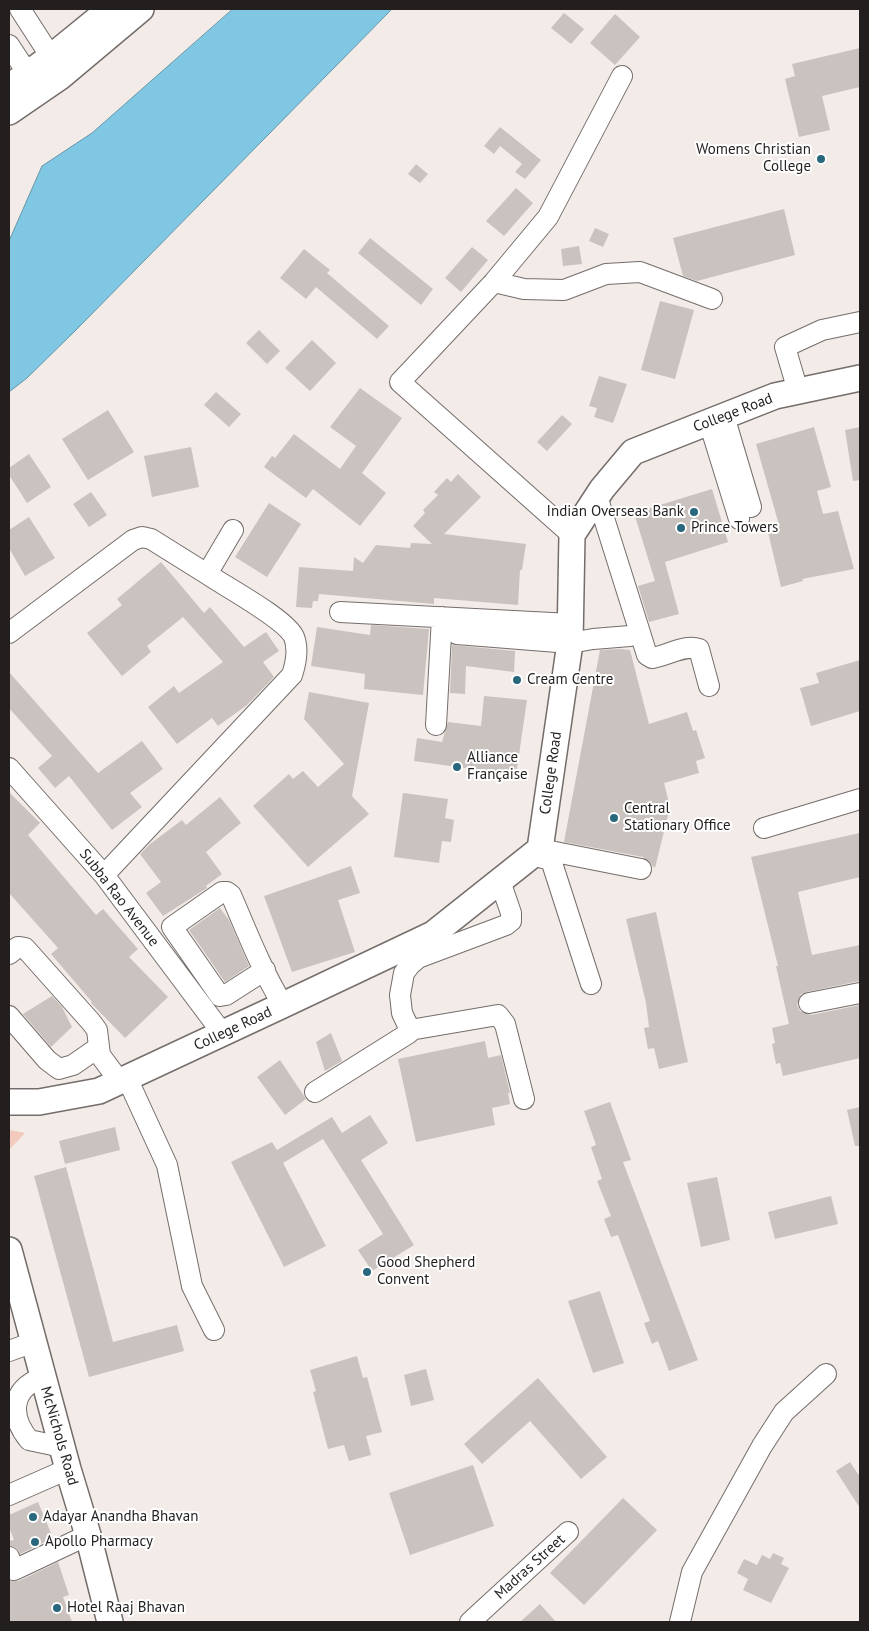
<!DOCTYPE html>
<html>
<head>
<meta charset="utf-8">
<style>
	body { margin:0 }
	#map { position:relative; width:869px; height:1631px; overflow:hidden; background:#f3ebe8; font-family:"PT Sans",sans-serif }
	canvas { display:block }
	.frame { position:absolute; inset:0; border:10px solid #221f1e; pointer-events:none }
</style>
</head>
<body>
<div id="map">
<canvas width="869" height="1631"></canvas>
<div class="frame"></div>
</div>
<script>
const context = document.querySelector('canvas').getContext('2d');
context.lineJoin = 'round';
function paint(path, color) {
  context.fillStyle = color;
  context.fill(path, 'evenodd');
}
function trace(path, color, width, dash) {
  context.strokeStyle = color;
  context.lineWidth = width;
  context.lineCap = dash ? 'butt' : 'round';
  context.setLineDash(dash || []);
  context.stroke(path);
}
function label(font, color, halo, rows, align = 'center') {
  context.font = font + ' "PT Sans",sans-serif';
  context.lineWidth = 4;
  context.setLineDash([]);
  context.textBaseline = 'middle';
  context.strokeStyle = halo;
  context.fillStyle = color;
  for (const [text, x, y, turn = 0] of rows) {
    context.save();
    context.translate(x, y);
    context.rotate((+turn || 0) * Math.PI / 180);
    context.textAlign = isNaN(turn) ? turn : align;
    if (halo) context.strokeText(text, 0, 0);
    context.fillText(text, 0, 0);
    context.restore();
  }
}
paint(new Path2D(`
	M9,1130L25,1133L9,1150Z`), '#f2c9ba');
const water = new Path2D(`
	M233,9H392L75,331L27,378L9,392V241L42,166L92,133Z`);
paint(water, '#80c7e3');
trace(water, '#6495a8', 1);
paint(new Path2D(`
	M564,13L584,29L571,44L551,28Z
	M615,14L640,37L615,65L590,43Z
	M860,48V87L822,96L830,130L799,137L785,79L795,76L792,64Z
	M500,127L541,160L525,179L515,172L522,164L500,146L494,154L484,146Z
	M416,164L428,174L420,183L408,174Z
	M516,188L533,203L504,236L486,221Z
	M784,209L795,255L697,281L683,276L673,238Z
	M595,228L609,234L603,247L589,241Z
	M370,238L433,289L421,305L358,253Z
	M579,246L582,264L563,266L561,249Z
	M472,247L488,260L461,292L445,278Z
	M304,249L330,270L327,273L389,326L377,339L316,287L306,299L280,278Z
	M660,301L694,310L675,379L641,370Z
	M259,330L280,351L267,364L246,343Z
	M312,340L336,363L310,391L285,368Z
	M599,376L627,384L613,423L594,417L597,408L589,406Z
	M360,388L402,418L362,473L386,493L360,526L313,489L306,498L264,467L272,456L275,458L294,434L340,469L356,446L330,427Z
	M216,392L241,414L229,427L204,405Z
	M108,410L134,452L88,480L62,439Z
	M562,415L572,424L547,451L537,442Z
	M814,427L831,487L817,491L823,514L838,511L854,569L802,579L803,581L781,587L767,528L779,525L756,444Z
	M860,427V480L853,481L845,430Z
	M191,447L199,487L152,497L144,456Z
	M29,454L51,487L27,503L9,475V468Z
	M458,474L481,497L444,534L526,544L522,570H520L518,605L434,598V604L319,594L318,601H313L312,608L296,607L299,567L353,571L354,557L363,563L376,545L410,548L411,543L432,544L413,526L425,513L423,510L438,495L434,492L447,478L451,482Z
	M712,489L728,542L665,562L679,614L649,622L638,586L655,581L634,513Z
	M91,492L107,515L89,527L73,504Z
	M269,503L301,524L267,577L235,557Z
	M29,517L55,558L25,576L9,548V530Z
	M161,562L204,613L210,607L244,647L266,632L279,651L263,662L274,677L247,705L218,726L212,718L177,744L148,707L174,686L179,693L223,662L183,617L147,646L151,652L122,676L87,633L122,605L117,599Z
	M371,625L429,629L423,695L364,689L365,674L311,666L317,627L370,635Z
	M452,645L515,651L514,672L466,666L465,694L450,693Z
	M620,649L630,650L649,724L687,712L693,731L696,730L705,758L696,761L699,773L664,783L670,807L655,868L643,857L564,842L600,650Z
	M860,660V711L811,726L800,688L819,683L816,673Z
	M9,672L98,773L142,741L163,769L130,793L142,807L112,830L69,776L55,788L38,768L52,756L9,708Z
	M309,692L369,703L352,796L369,814L308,867L253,806L289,774L293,779L303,771L318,787L344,764L304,719Z
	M484,696L527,700L516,775L414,761L417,738L442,742L448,722L481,726Z
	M9,792L40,823L28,835L96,915L103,909L138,949L129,957L168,997L125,1038L91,1003L92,1002L51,954L58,948L9,893Z
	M403,793L448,799L445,818L454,820L451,842L442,841L439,863L394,857Z
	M220,797L241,823L206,852L222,874L206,886L207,888L163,916L146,893L161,882L140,854L150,844L182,820L186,825Z
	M860,833V877L798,892L812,955L860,945V981L806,992L801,994L797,1005L800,1011L811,1015L860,1005V1058L783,1076L780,1063L776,1064L772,1044L775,1043L772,1028L789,1024L776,966H778L751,857Z
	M351,866L360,893L338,900L355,952L292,972L264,896Z
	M220,908L229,920L249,966L225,982L189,930Z
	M656,912L688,1062L659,1069L654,1048L648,1049L644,1028L649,1027L646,1003L626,919Z
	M52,996L62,1007L72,1027L51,1047L23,1014Z
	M331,1033L342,1061L325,1071L316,1042Z
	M485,1041L488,1058L501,1055L510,1093H508L510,1104L492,1108L495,1125L416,1142L398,1059Z
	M280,1060L306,1099L285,1115L257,1077Z
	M610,1102L631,1160L623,1162L698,1360L669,1371L658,1341L652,1344L644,1323L650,1321L618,1235L611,1237L604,1219L611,1216L597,1181L602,1179L591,1147L596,1145L584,1111Z
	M860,1107V1146H855L847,1110Z
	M370,1115L388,1143L361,1160L414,1245L372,1271L358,1250L383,1234L323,1139L283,1163L326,1246L284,1267L231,1162L272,1142L277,1150L332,1117L342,1133Z
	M115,1127L120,1150L65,1164L59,1141Z
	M66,1167L113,1342L177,1325L184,1351L89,1377L34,1176Z
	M717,1177L730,1240L701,1247L687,1183Z
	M831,1196L838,1224L775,1239L768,1212Z
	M600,1291L624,1363L593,1373L568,1301Z
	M357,1356L363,1378L367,1377L382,1432L366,1436L371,1455L349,1461L344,1445L328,1449L313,1392L316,1391L310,1370Z
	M426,1369L434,1400L411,1406L404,1375Z
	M538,1378L607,1457L581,1479L530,1421L482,1464L464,1444Z
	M850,1462L860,1477V1508L836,1471Z
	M473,1465L494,1526L410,1555L389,1493Z
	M623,1498L657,1530L584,1605L550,1573Z
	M38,1502L53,1538L20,1554L16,1548L9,1545V1541L14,1540L9,1527V1515Z
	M773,1553L784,1558L781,1564L789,1568L771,1603L743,1590L748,1579L737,1573L744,1559L757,1565L762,1555L770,1559Z
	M58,1562L69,1595L63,1597L72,1622H9V1580L19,1581Z
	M540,1604L556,1622H520Z`), '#c9c2bf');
const minor = new Path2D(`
	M20,9L51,57
	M9,45L28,74
	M494,282L524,289L564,290L606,274L640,272L712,299
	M798,391L785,347L822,330L860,322
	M724,416L751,507
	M709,422L739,519
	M597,496L647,655L652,658C667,656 684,644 699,649L709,686
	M572,535L400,382L494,282L548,217L622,76
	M340,612L571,624
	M9,633L133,540L142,537L151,539L207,574
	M457,634L570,643L593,639L630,636
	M436,725L442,617
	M9,768L104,875L223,1034
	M764,828L860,799
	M540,849L641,869
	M532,855L551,860L591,984
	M104,875L292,675C296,663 299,650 294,637C286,619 226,587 207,574L233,530
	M9,954L18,947L25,948L91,1022L97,1030L100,1055L120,1082
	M265,970L226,995L220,996L172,927L222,892H227L231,895C247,932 262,971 283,1005
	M809,1003L860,993
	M9,1016L47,1060L59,1069L73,1065L99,1047
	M410,1030L498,1015L505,1024L524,1099
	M127,1078L167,1165L192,1286L214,1330
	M315,1092L409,1033L410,1030L402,1013L400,995L404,973L410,965L418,958L506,925L511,921V913L500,881
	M9,1351L34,1342
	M43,1377C11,1389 9,1415 29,1440L62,1447
	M9,1495L68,1469
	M9,1557L14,1570L88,1535
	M470,1622L568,1532
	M680,1622L692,1572L762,1446L784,1412L826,1374`);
const major = new Path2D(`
	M9,87L51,57L110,9
	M9,112L60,77L141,9
	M9,1102H39L99,1091L283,1005L433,934L540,849L570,643L572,535L602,489L633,452L775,396L860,378
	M9,1250L68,1469L88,1535L110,1622`);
trace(minor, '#746d6a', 22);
trace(major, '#746d6a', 28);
trace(minor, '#fff', 20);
trace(major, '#fff', 25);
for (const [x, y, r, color] of [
	[821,159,5,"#29677d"],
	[694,512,5,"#29677d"],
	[681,528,5,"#29677d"],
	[517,680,5,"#29677d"],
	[457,767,5,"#29677d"],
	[614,818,5,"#29677d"],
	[367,1272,5,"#29677d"],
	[33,1517,5,"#29677d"],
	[35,1542,5,"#29677d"],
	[57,1608,5,"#29677d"]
]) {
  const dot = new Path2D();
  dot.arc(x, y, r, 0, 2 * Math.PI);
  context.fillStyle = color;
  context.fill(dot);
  trace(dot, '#fff', 2);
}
label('15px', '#221f1e', '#fff', [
	["Womens Christian",811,150,"right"],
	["College",811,167,"right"],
	["Indian Overseas Bank",684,512,"right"],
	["Prince Towers",691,528],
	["Cream Centre",527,680],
	["Alliance",467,758],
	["Française",467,775],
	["Central",624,809],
	["Stationary Office",624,826],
	["Good Shepherd",377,1263],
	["Convent",377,1280],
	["Adayar Anandha Bhavan",43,1517],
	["Apollo Pharmacy",45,1542],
	["Hotel Raaj Bhavan",67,1608]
], 'left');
label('15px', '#221f1e', '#fff', [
	["College Road",733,413,-21],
	["College Road",551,773,-82],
	["Subba Rao Avenue",119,898,52],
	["College Road",233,1029,-25],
	["McNichols Road",59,1436,74],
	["Madras Street",530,1567,-42]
]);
</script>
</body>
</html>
